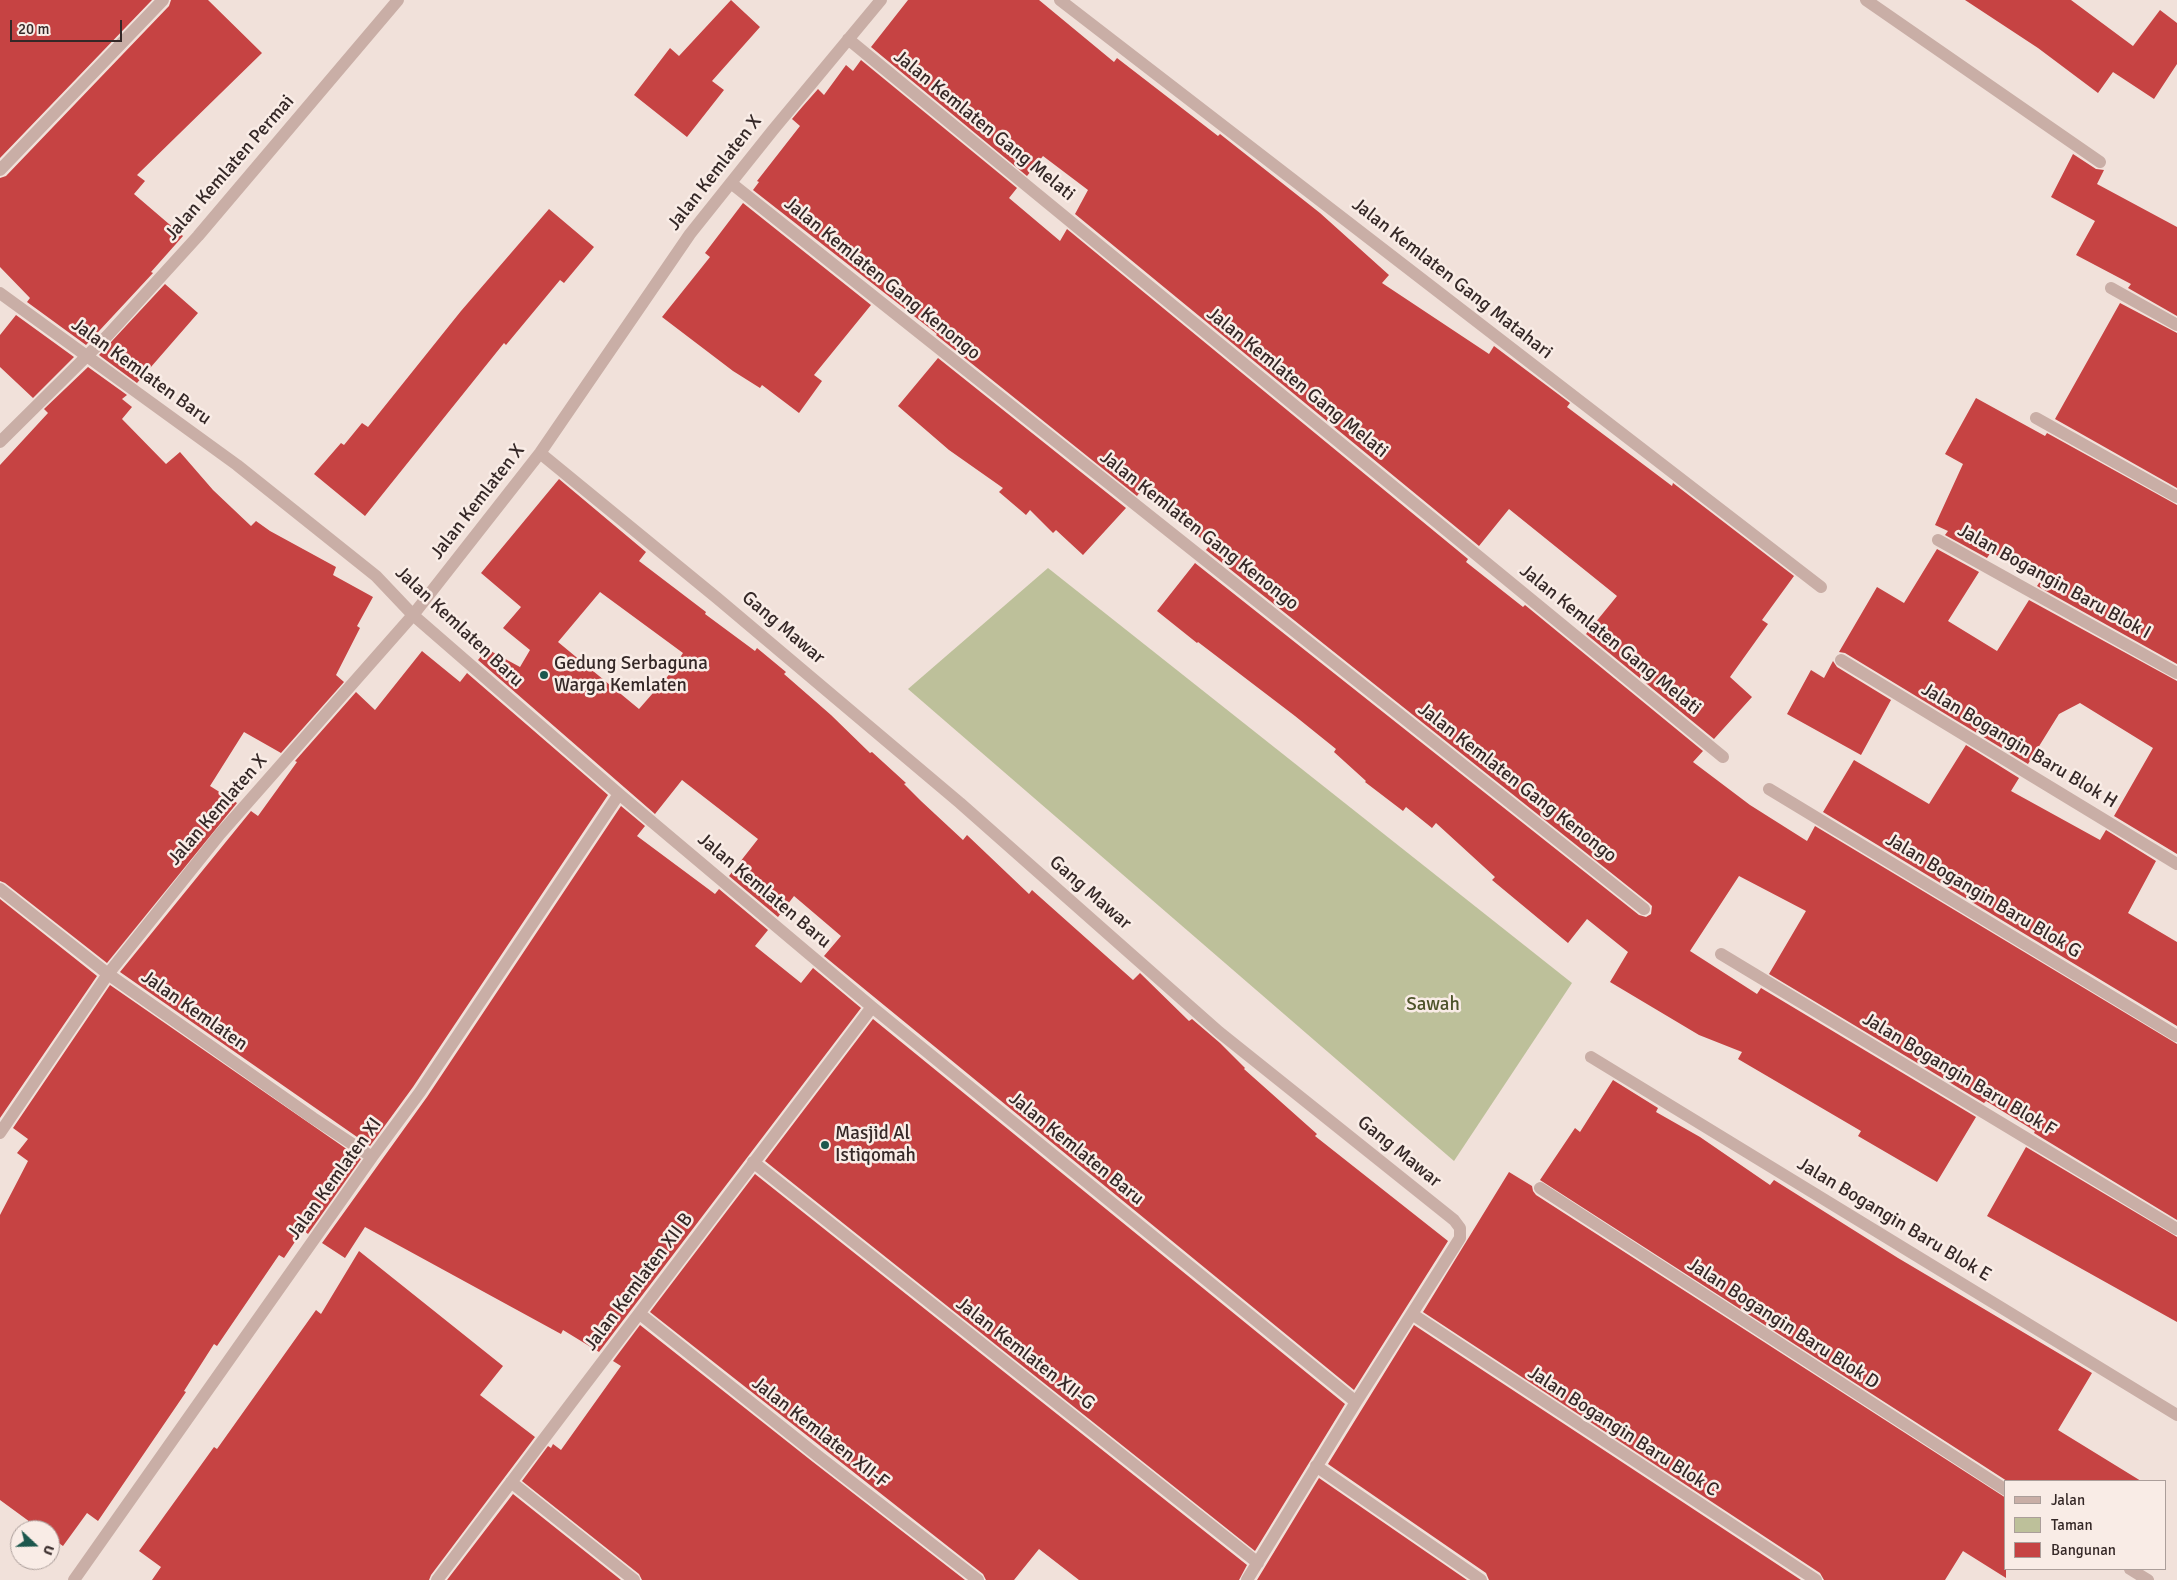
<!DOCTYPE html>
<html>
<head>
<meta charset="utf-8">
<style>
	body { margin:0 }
	#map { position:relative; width:2177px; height:1580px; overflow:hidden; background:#f1e1da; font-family:Signika,sans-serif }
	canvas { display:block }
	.legend { position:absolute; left:2004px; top:1480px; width:162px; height:90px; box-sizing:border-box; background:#f9ece6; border:1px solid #ab9e9a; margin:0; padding:6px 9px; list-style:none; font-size:15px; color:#352827 }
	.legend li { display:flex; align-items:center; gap:10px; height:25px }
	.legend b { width:25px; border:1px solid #ab9e9a }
	.north { position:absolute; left:10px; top:1520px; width:50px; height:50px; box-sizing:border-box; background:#f9ece6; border:1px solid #ab9e9a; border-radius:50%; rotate:111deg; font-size:14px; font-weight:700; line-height:20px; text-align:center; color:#352827 }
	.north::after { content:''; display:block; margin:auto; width:18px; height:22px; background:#1c574d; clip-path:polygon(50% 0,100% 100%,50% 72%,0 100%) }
	.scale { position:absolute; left:10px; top:20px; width:112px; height:22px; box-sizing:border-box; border:2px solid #352827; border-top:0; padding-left:6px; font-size:15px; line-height:18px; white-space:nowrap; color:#352827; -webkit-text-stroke:4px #f9ece6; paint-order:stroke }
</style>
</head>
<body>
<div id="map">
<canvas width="2177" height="1580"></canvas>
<ul class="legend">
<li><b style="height:6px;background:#c9aea6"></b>Jalan</li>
<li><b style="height:14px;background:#bdc09a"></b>Taman</li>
<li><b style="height:14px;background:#c64343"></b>Bangunan</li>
</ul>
<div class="north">U</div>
<div class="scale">20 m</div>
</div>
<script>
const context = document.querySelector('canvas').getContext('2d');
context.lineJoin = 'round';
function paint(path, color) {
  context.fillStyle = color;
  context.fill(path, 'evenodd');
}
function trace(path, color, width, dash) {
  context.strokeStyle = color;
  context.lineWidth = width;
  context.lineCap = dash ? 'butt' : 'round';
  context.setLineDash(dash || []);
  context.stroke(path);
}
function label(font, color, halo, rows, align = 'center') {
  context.font = font + ' Signika,sans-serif';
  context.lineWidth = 5;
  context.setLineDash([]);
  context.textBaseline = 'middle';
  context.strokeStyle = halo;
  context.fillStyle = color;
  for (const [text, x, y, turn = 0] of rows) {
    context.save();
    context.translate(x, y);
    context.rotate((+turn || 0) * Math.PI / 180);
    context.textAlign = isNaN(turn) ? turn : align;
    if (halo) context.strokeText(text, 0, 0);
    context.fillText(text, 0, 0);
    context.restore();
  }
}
paint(new Path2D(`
	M1048,568L1572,983L1454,1161L908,689Z`), '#bdc09a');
paint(new Path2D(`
	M0,0H152L0,158Z
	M171,0H208L262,53L137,175L145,181L134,194L183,236L151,272L153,273L86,345L27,302L30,298L0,267V178L6,176L169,6Z
	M731,0L760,27L712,81L724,90L687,137L634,95L670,48L679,56Z
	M908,0H1039L1114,62L1117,58L1218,136L1220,134L1320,213L1389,275L1382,283L1489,354L1494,346L1570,403L1567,407L1672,486L1673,483L1794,576L1762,620L1768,624L1730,677L1752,697L1714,739L1586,634L1617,596L1509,509L1479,546L1075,214L1088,190L1043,156L1027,176L871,47Z
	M1965,0H2071L2133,46L2160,10L2177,23V64L2154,99L2113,72L2098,93L2038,48Z
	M861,60L1017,188L1009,198L1060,241L1067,229L1468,559L1466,562L1523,607L1525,605L1703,751L1693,762L1750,805L1807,841L1815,826L2177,1044V1220L2034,1133L2035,1131L1986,1101L1984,1103L1769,974L1806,911L1739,876L1690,951L1757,994L1761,988L1976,1117L1937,1182L1858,1136L1861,1131L1738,1059L1742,1052L1699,1035L1610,982L1628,952L1587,919L1568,943L1492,880L1495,877L1436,823L1432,828L1406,807L1403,811L1365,782L1366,781L1334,752L1336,749L1295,716L1198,642L1197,643L1157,611L1195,563L1639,915L1646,917L1651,914L1652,906L1649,903L1206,550L1209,546L1207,543L1140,492L1137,496L936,335L937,334L753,190L759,182L757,181L800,126L792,119L803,106L818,89L824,95L846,65L853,71Z
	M2073,154L2096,169L2104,170L2097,184L2177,227V316L2128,288L2131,284L2076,255L2095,221L2051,197Z
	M743,203L871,305L814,375L822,381L799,413L762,385L760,388L733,371L662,317L710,257L705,253Z
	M549,209L594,247L564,283L560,280L506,345L504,343L365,516L314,474L341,443L344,445L362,423L368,427L461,311Z
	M165,284L198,313L137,383L99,355Z
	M2120,303L2177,333V488L2055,419Z
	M16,315L74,357L33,398L0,367V335Z
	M938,358L1126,508L1083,555L1056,530L1053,533L1030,510L1026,515L999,492L1003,488L949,450L898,406Z
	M88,367L127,395L122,399L132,407L122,419L166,464L180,452L213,490L251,526L256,521L270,531L336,567L333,575L373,597L357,626L360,628L336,675L344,682L281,753L244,732L210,786L237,803L107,963L5,883L0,881V465L48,413L44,409Z
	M1976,398L2045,436L2047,433L2177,505V664L2037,586L2041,580L1991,552L1987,558L1945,535L1948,531L1935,525L1963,464L1945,454Z
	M559,479L646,552L639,561L706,612L705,614L755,651L757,648L786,672L784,674L831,715L870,753L872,752L906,783L904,784L921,801L963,840L967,835L1029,894L1032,890L1133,980L1140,973L1189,1021L1192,1019L1220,1043L1245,1068L1244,1069L1317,1134L1315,1136L1448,1241L1354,1390L824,956L841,936L794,896L778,917L729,876L758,839L682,780L655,814L478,660L487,649L520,667L530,650L503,628L521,607L481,573ZM600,592L683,653L679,659L681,661L639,709L558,642Z
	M1937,549L1979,572L1948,621L1997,651L2029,600L2177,681V854L2114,816L2153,748L2080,703L2059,714L2028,764L1845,653L1839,652L1877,587L1904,603Z
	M422,651L460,682L467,673L608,795L413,1087L370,1146L120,972L251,811L258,816L297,762L295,761L356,692L375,710Z
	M1833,661L1837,667L1891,700L1861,755L1787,714L1811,670L1824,678Z
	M1966,745L2019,778L2011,791L2100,840L2106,830L2156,861L2128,913L2177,942V1026L1823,812L1854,760L1929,804Z
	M621,806L645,826L637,836L715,894L719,889L768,930L755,946L801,983L813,968L861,1008L599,1352L563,1330L561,1334L365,1227L345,1258L322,1243L427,1097Z
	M0,899L97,976L0,1118Z
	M110,985L361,1159L308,1234L303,1230L284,1258L279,1255L217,1346L214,1344L184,1391L186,1392L98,1521L87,1513L63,1546L50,1537V1530H41L0,1500V1215L28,1161L17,1153L28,1139L13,1128Z
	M873,1019L1345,1404L1255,1551L765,1161Z
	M1613,1080L1658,1108L1656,1112L1700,1137L1770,1185L1774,1180L1898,1258L2092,1373L2058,1430L2141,1481H2007L1540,1180L1575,1128L1580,1132Z
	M2026,1147L2177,1237V1322L1987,1216Z
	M1509,1172L1532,1186L1533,1191L1536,1195L2006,1498V1578L1963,1551L1945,1580H1824L1820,1573L1423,1312Z
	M755,1174L1247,1565L1239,1580H1079L1039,1549L1014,1580H986L983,1574L650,1312Z
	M359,1251L503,1366L480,1395L535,1437L431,1575L429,1580H152L161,1567L139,1551L214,1447L217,1449L316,1310L321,1314Z
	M640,1325L813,1462L965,1580H642L639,1574L522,1481L548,1446L551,1448L553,1444L561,1450L621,1366L613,1361Z
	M1414,1325L1801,1580H1489L1486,1573L1328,1464Z
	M1319,1478L1467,1580H1257Z
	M513,1494L621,1580H447Z`), '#c64343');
trace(new Path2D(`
	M1060,0L1821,587
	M1866,0L2100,162
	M848,39L1723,757
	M0,170L163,0
	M731,183L1644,909
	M2111,288L2177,325
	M0,293L237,465L376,576L413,615L619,794L872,1007L1356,1402
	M2036,418L2177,497
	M0,442L108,335L198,236L398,0
	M540,453L717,598L960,803L1219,1032L1454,1220L1460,1228V1238L1356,1402L1247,1580
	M1938,540L2177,673
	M1841,660L2177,864
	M1769,789L2177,1036
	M0,889L108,974L313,1118L372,1157
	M1721,954L2177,1229
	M1591,1057L2177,1415
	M0,1133L108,974L220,834L413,615L540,453L690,234L773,130L881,0
	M753,1162L1258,1563
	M1540,1188L2006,1490
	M640,1314L818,1456L978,1580
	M1412,1314L1816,1580
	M1316,1466L1481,1580
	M511,1482L634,1580
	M2130,1569L2148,1580
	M74,1580L372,1157L420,1092L619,794
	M437,1580C582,1389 726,1197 872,1007`), '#c9aea6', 12);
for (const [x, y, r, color] of [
	[544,675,5,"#1c574d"],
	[825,1145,5,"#1c574d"]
]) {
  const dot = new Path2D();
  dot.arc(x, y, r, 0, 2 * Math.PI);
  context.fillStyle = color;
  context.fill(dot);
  trace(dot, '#f9ece6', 2);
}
label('19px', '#352827', '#f9ece6', [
	["Jalan Kemlaten Gang Melati",984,126,39],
	["Jalan Kemlaten Permai",230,168,-49],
	["Jalan Kemlaten X",715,173,-52],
	["Jalan Kemlaten Gang Kenongo",882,279,39],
	["Jalan Kemlaten Gang Matahari",1452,279,38],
	["Jalan Kemlaten Baru",141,372,36],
	["Jalan Kemlaten Gang Melati",1297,383,39],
	["Jalan Kemlaten X",478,502,-52],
	["Jalan Kemlaten Gang Kenongo",1199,531,38],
	["Jalan Bogangin Baru Blok I",2054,582,29],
	["Jalan Kemlaten Baru",459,627,43],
	["Gang Mawar",783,628,40],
	["Jalan Kemlaten Gang Melati",1610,640,39],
	["Jalan Bogangin Baru Blok H",2019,746,31],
	["Jalan Kemlaten Gang Kenongo",1517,783,38],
	["Jalan Kemlaten X",218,810,-49],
	["Jalan Kemlaten Baru",764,891,40],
	["Gang Mawar",1090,893,41],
	["Jalan Bogangin Baru Blok G",1983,896,31],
	["Jalan Kemlaten",194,1011,35],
	["Jalan Bogangin Baru Blok F",1959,1075,31],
	["Jalan Kemlaten Baru",1076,1149,39],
	["Gang Mawar",1399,1152,39],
	["Jalan Kemlaten XI",335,1179,-54],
	["Jalan Bogangin Baru Blok E",1894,1220,31],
	["Jalan Kemlaten XII B",639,1282,-53],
	["Jalan Bogangin Baru Blok D",1783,1324,33],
	["Jalan Kemlaten XII-G",1025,1354,38],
	["Jalan Bogangin Baru Blok C",1623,1432,33],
	["Jalan Kemlaten XII-F",820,1433,38]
]);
label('19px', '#352827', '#f9ece6', [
	["Gedung Serbaguna",554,664],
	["Warga Kemlaten",554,686],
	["Masjid Al",835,1134],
	["Istiqomah",835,1156]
], 'left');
label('19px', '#4e542b', '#f9ece6', [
	["Sawah",1433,1005]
]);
</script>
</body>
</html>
